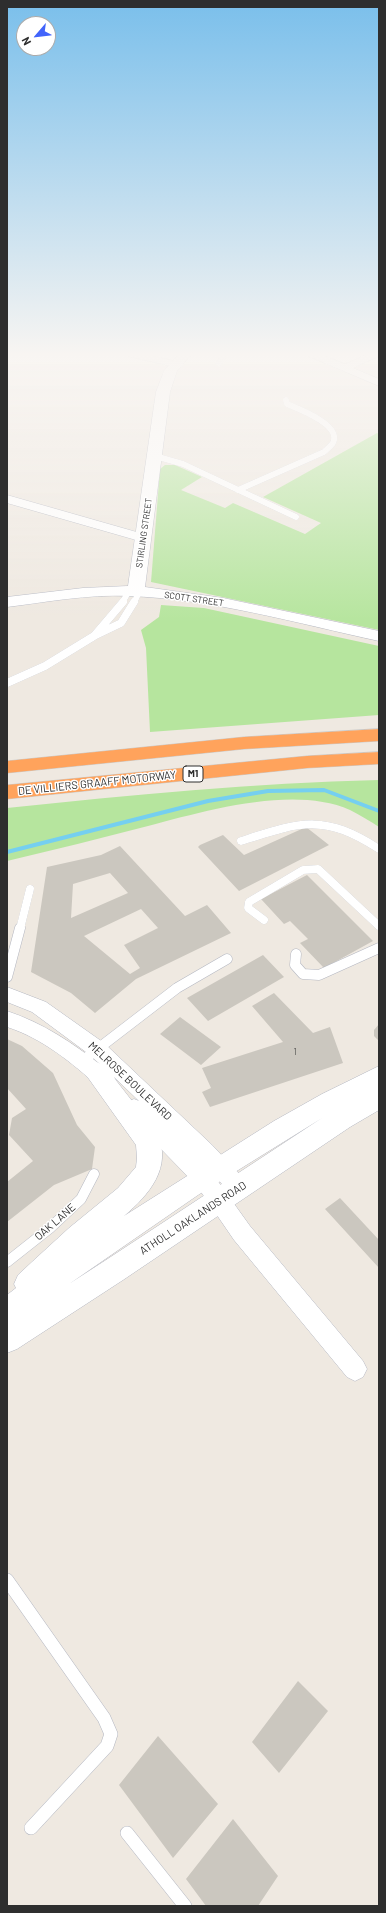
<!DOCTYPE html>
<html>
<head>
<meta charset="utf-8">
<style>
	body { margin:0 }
	#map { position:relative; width:386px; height:1913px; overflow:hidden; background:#efe9e1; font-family:Barlow,sans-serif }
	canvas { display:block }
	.frame { position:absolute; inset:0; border:8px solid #2e2e2e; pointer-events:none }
	.north { position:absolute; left:16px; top:16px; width:40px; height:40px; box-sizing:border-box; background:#fff; border:1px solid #ababab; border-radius:50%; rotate:242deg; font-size:11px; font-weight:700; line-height:16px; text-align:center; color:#2e2e2e }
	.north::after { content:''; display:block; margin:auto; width:14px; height:18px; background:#4264fb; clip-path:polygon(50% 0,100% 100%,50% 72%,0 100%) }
</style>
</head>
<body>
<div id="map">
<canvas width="386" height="1913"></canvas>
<div class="frame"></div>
<div class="north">N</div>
</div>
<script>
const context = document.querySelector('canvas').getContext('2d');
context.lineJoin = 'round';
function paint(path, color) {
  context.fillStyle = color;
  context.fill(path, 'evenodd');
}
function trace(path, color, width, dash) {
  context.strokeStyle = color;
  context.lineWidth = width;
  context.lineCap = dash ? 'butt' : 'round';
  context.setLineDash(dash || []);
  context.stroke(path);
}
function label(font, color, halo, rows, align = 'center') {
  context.font = font + ' Barlow,sans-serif';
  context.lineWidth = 3;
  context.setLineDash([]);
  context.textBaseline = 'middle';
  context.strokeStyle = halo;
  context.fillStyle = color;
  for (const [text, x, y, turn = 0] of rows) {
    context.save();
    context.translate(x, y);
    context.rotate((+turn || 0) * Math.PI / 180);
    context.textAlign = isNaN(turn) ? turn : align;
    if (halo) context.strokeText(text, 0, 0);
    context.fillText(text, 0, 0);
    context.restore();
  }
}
paint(new Path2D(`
	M377,433L379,434V630L151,582L160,469L165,465H175L202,477L181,490L225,508L233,503L305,534L321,523L263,497Z
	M161,605L204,608L379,646V715L150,732L146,648L141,630L159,617Z
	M379,780V827C370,821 360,815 350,810C293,785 206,811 148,826C101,838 54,850 7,861V808C131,795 254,783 379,780Z`), '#b6e59e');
trace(new Path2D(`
	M7,852L208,801L268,791L324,790L379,811`), '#75cff0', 4);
paint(new Path2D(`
	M306,827L329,845L239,891L198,847L200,845L223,835L244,855Z
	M120,846L185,916L207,905L231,933L136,979L95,1013L71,993L31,972L47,867L101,855ZM110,873L128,893L71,918L73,884ZM141,909L158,928L124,945L140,968L130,974L84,936Z
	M307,875L373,941L324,968L300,943L308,939L290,921L284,924L261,899Z
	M263,955L284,977L208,1021L187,998Z
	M274,993L313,1033L330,1027L343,1063L210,1107L202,1092L211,1088L202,1068L283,1042L252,1006Z
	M180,1017L221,1047L201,1065L160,1034Z
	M379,1024V1041L374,1036V1030Z
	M7,1039L22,1046L53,1073L77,1125L95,1147L92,1169L54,1185L7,1222V1182L33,1161L9,1135L12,1118L26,1109L7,1088Z
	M340,1198L379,1240V1268L325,1209Z
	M298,1681L328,1711L279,1773L252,1742Z
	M158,1736L218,1804L173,1858L119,1785Z
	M233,1819L278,1876L258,1906H206L186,1879Z`), '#cbc7bf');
const serviceFar3 = new Path2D(`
	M219,363L225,354
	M155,456L183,464L296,517
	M238,490L324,452C327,449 331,446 333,443C342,425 299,409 287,404L286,400
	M122,603L129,591
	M134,603L139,592`);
const serviceFar2 = new Path2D(`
	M94,636L123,602
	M7,683L45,666L94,636L121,623L134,602
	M241,841C301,822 323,813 379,849
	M264,920L248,908L249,902L303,870L318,869L379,926
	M20,929L30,889`);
const serviceFar1 = new Path2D(`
	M296,954L295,965L303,974L319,975L379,948
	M7,977L20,928
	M82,1061L177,988L227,959
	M7,1262L50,1228L81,1199L94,1174`);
const service = new Path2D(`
	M7,1580L104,1718L111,1734L107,1746L31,1828
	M127,1833L185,1906`);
const minor = new Path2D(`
	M126,354H144L179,362L180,364L175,367L127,356Z
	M307,354H320L345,364L368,354H379V356L353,368L379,379V386L308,356Z
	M7,495L147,535L149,538L147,541L143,542L7,503Z
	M7,987L46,1002L104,1043L212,1145L246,1181L249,1188L246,1195L239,1197L232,1195L212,1173L250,1226L363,1361L367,1369L363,1377L355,1381L347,1377L234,1240L197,1186L127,1114L124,1108L127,1102L134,1099L139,1101L114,1077L116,1081L113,1087L106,1089L99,1087C72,1063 42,1038 7,1027V1011C43,1023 73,1043 102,1066L90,1055L32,1012L7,1002Z`);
const tertiary = new Path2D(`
	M179,354H192L177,371L170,392L145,587L223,598L379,631V641C296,623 213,599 128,596C88,594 47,602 7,607V597L83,588L128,586L156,392L164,371Z
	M96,1062L104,1065L157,1133C173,1167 149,1195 124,1216L274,1121L322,1094L379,1066V1110L350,1127L123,1280L17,1349L7,1353V1295L16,1288L14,1284L18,1275L33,1261L69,1228L118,1188L136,1167L137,1158L136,1145L84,1072L88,1065ZM322,1118L103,1262L69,1284L198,1195Z`);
const motorway = new Path2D(`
	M379,729V741L244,749L7,773V761L244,737Z
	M379,752V764L307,768L7,799V785L307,756Z`);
trace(serviceFar3, '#b4b7c1', 6);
trace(serviceFar2, '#b4b7c1', 8);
trace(serviceFar1, '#b4b7c1', 11);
trace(service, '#b4b7c1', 14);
trace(minor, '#b4b7c1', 1);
trace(tertiary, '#b4b7c1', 1);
trace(motorway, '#c9c9c9', 1);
trace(serviceFar3, '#fff', 6);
trace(serviceFar2, '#fff', 8);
trace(serviceFar1, '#fff', 10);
trace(service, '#fff', 13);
paint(minor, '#fff');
paint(tertiary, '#fff');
paint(motorway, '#ffa35c');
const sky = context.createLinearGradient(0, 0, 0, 622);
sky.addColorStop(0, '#7abfeb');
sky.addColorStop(0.57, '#f8f5f2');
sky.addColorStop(1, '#f8f5f200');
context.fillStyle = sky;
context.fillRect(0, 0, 386, 622);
label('9px', '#2e2e2e', '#fff', [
	["STIRLING STREET",144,533,-82],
	["SCOTT STREET",194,599,8]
]);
label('9px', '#555452', null, [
	["1",295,1052]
]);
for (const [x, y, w] of [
	[193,774,20]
]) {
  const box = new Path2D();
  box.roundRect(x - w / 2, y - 8, w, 16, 3);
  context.fillStyle = '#fff';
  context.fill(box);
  trace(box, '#2e2e2e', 1);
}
label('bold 10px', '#2e2e2e', null, [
	["M1",193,774]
]);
label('11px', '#2e2e2e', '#fff', [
	["DE VILLIERS GRAAFF MOTORWAY",97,783,-6],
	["MELROSE BOULEVARD",130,1081,43],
	["ATHOLL OAKLANDS ROAD",193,1218,-33],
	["OAK LANE",55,1222,-41]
]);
</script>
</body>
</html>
